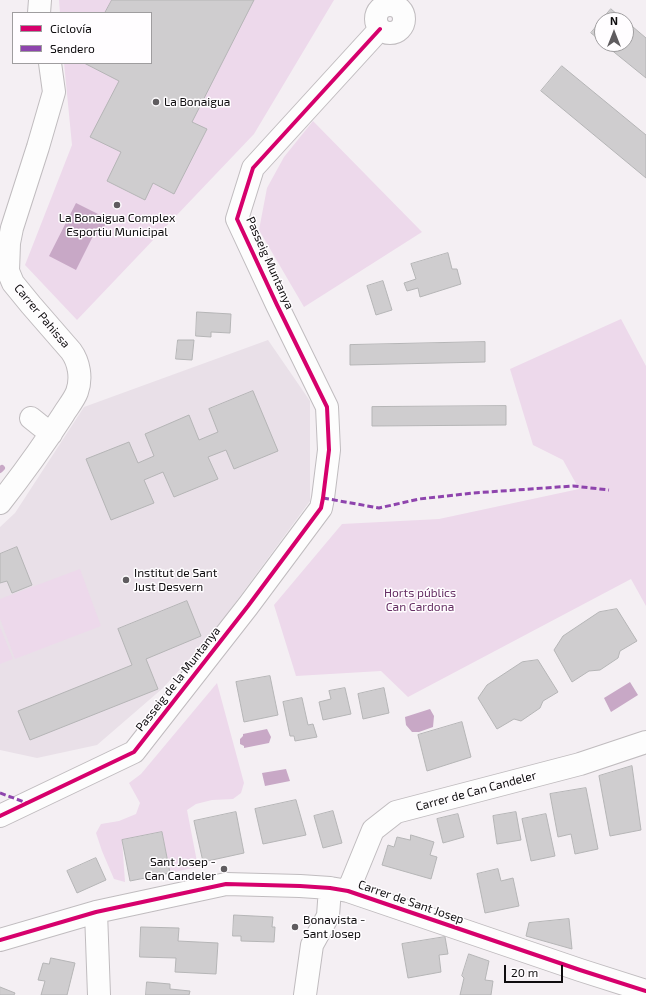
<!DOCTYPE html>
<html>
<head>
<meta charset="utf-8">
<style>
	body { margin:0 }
	#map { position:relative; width:646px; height:995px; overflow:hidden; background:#f4eff3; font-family:"Exo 2",sans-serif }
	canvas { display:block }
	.legend { position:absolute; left:12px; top:12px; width:140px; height:52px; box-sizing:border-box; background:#fffdff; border:1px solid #9f9d9f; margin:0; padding:5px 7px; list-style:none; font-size:12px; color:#0f0d0f }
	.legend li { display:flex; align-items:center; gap:8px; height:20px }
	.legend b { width:20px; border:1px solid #9f9d9f }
	.north { position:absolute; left:594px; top:12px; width:40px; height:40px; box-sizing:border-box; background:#fffdff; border:1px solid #9f9d9f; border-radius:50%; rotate:0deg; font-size:11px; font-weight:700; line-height:16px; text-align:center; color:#0f0d0f }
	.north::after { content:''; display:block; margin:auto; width:14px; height:18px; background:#5f5c5f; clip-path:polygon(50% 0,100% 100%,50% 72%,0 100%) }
	.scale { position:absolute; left:504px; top:965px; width:59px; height:18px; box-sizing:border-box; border:2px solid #0f0d0f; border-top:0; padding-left:5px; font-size:12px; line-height:14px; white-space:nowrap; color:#0f0d0f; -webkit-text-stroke:3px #fffdff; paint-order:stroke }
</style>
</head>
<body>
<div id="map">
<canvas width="646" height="995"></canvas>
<ul class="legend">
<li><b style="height:5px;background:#d6006c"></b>Ciclovía</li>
<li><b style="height:5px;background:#8e44ad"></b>Sendero</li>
</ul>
<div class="north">N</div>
<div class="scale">20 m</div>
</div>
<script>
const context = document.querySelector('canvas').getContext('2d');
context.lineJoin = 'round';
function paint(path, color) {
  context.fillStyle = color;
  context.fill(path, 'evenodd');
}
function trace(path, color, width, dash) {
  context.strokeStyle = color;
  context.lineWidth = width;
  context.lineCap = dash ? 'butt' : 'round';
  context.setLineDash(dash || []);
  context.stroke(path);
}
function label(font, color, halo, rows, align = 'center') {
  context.font = font + ' "Exo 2",sans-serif';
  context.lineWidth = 3;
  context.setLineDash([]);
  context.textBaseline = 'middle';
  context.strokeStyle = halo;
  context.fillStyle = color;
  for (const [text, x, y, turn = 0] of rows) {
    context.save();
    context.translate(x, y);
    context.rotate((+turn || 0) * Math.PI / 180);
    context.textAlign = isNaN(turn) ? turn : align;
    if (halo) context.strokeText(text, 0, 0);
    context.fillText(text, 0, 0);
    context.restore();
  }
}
paint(new Path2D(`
	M268,340L310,401V501L213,633L163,688L97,745L37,758L0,750V527L15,513L84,407Z`), '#e9e0e8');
paint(new Path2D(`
	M59,0H334L254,134L77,320L25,265L72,145L64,63H151V13H60Z
	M313,121L422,232L304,307L259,230L267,188L284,157Z
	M621,319L646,366V606L631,579L408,697L381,671L296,676L274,605L342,524L439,519L579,489L563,460L533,445L510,369Z
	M80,569L101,626L15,659L0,619V599Z
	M0,627L13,659L0,664Z
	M217,683L244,783L241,793L233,799L212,800L196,804L187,810L198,867L170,873L162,832L122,840L125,882L114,879L102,851L96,833L101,824L119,821L136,814L140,803L129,783L141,774Z`), '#edd9eb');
paint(new Path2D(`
	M76,203L108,219L99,237L94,234L76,270L49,256Z
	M630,682L638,695L611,712L604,698Z
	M430,709L434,716L433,727L419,732H412L406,725L405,717Z
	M267,729L271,737L269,743L244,748V746L240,744V739L243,736V734Z
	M286,769L290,781L265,786L262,773Z`), '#c8a8c6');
trace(new Path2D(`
	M0,470L2,468`), '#c8a8c6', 6);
const building = new Path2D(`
	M112,0H254L192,122L207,129L174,194L153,183L145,200L107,181L121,152L90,137L119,81L84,63H151V13H105Z
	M611,9L624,20H602V42L591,33Z
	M626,21L646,38V78L604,44H626Z
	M562,66L646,135V178L541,91Z
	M448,253L452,269H457L461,284L420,297L418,288L407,291L404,283L416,279L411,264Z
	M383,281L392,310L376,315L367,286Z
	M197,312L231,314L230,333L211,332V337L196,336Z
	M178,340H194L192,360L176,359Z
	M485,342V362L350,365V345Z
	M253,391L278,451L234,469L226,450L208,457L218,479L174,497L163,472L144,480L154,503L111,520L86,459L129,442L138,463L154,456L145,434L189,415L199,440L218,432L209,409Z
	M506,406V425L372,426V407Z
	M17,547L32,585L12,593L7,581L0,583V554Z
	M187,601L201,636L146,659L158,689L30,740L18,711L132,665L118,629Z
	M617,609L637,641L620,651L618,658L600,670L589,671L572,682L554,650L563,636L599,612Z
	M538,660L558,692L543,701L540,708L521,721L514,719L497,729L478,698L487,685L522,662Z
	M270,676L278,715L244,722L236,682Z
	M345,688L351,714L323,720L319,702L331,699L329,691Z
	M384,688L389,713L363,719L358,694Z
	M302,698L308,725L313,724L317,737L295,741L294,736H290L283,702Z
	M462,722L471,757L427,771L418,735Z
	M632,766L641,830L610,836L599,776Z
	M586,788L598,849L575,854L571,834L558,837L550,794Z
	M296,800L306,835L263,844L255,809Z
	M333,811L342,843L323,848L314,816Z
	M236,812L244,853L203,862L194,821Z
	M516,812L521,840L497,844L493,816Z
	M458,814L464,837L443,843L437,819Z
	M546,814L555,856L531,861L522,819Z
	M162,832L170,873L130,881L122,840Z
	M411,835L434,842L430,855L437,857L431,879L382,865L388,845L394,847L397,837L410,840Z
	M96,858L106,880L77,893L67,871Z
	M498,869L501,881L513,878L519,906L485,913L477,874Z
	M234,915L273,917L272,927H275L274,942L241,941V936H233Z
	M569,919L572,949L526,936L529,923Z
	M141,927L179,928L178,941L218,943L216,974L175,972L176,958L140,957Z
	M445,937L448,954L439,955L441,972L408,978L402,944Z
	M469,954L489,961L485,980L493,981L491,995H460L464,978L462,976Z
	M51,958L75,963L67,995H41L45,981L38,980L43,963L49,964Z
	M147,982L170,984V989L190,991L189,995H146Z
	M0,987L15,993L14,995H0Z`);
paint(building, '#cfcdcf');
trace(building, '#b5b5b6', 1);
const minor = new Path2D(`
	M376 19a14 14 0 1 1 28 0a14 14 0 1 1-28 0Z
	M39,13L40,0
	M31,418L51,434
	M0,503C22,475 43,446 63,415C67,408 74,400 77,392C82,378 79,362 71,351L31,305L13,283L8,271L9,243L12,228L38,147L54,92L50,63
	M0,816L134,752L248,606L321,508L323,498L329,450L327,407L277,305L237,219L253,168L380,29
	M348,891L373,830L396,812L580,764L646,742
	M96,912L99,995
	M0,940L96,912L226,884L300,886L330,888L348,891L580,970L646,991
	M305,995L312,945L328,916L330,888`);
trace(minor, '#c0bcbf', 24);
trace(minor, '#fdfdfd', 22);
trace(new Path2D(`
	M323,498L379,508L419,499L473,493L573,486L609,490
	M0,793L27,803`), '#8e44ad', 3, [6, 3]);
trace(new Path2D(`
	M0,816L134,752L248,606L321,508L323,498L329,450L327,407L277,305L237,219L253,168L380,29
	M0,940L96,912L226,884L300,886L330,888L348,891L580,970L646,991`), '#d6006c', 4);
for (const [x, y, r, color] of [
	[156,102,4,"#5f5c5f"],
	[117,205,4,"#5f5c5f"],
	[126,580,4,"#5f5c5f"],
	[224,869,4,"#5f5c5f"],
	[295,927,4,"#5f5c5f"]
]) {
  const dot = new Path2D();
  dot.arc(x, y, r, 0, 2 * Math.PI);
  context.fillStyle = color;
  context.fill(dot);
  trace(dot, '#fffdff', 1.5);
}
label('12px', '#0f0d0f', '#fffdff', [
	["La Bonaigua",164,102],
	["La Bonaigua Complex",117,218,"center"],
	["Esportiu Municipal",117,232,"center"],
	["Institut de Sant",134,573],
	["Just Desvern",134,587],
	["Sant Josep -",216,862,"right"],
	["Can Candeler",216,876,"right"],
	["Bonavista -",303,920],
	["Sant Josep",303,934]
], 'left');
label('12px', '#0f0d0f', '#fffdff', [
	["Passeig Muntanya",270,263,66],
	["Carrer Pahissa",42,316,50],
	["Passeig de la Muntanya",178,679,-52],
	["Carrer de Can Candeler",476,791,-15],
	["Carrer de Sant Josep",411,902,19]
]);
label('12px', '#663064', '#fffdff', [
	["Horts públics",420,593],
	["Can Cardona",420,607]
]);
</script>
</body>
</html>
